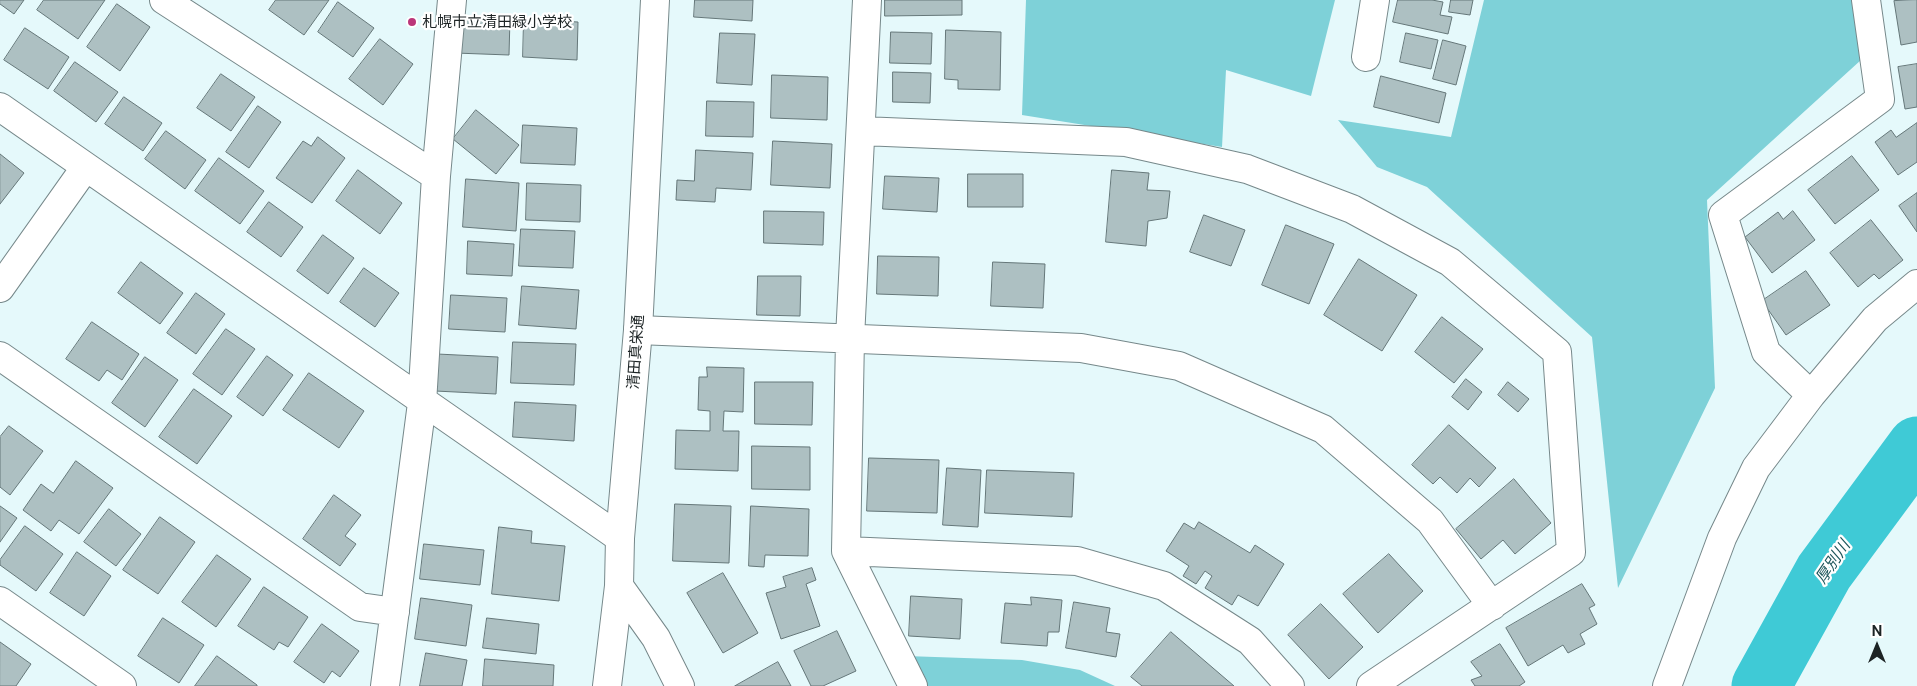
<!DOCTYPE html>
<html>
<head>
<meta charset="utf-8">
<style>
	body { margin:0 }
	#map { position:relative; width:1917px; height:686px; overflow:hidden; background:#e5f9fb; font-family:"Public Sans",sans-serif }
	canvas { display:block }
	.north { position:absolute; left:1852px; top:621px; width:50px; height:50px; -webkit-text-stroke:4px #fff; paint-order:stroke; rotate:0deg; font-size:14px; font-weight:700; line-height:20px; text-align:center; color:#1d2425 }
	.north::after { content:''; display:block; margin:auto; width:18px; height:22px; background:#1d2425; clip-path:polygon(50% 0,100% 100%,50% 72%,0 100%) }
</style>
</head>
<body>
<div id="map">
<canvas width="1917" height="686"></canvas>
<div class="north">N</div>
</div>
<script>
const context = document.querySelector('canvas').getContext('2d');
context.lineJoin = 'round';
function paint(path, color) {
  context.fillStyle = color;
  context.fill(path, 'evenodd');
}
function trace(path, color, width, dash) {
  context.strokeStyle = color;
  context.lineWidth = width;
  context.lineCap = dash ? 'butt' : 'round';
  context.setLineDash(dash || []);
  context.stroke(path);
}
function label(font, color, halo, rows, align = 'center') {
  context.font = font + ' "Public Sans","Noto Sans JP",sans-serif';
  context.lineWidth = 4.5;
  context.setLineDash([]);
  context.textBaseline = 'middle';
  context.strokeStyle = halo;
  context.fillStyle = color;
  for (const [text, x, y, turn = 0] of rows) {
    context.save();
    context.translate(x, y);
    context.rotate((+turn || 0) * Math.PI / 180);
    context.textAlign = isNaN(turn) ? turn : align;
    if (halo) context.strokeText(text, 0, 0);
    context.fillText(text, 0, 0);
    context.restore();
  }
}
paint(new Path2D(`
	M1026,0H1335L1311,96L1226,70L1222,147L1022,115Z
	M1484,0H1852L1861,60L1707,200L1715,388L1618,588L1592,337L1427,187L1377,167L1338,120L1451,137Z
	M906,656L1022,660L1080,670L1115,686H921Z`), '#7ed1d8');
trace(new Path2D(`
	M1761,686L1824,572L1917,446`), '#3fcad6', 59);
const building = new Path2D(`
	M0,0H24L14,14L0,4Z
	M44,0H105L78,39L37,10Z
	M276,0H329L304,35L269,10Z
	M695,0H753L752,21L694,17Z
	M885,0H962V15L885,16Z
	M1398,0H1432L1443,2L1440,15L1452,17L1448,34L1393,22Z
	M1451,0H1473L1470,15L1449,12Z
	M1917,0V42L1901,45L1894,1Z
	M338,2L374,28L353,57L318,32Z
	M117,4L150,27L120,71L87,47Z
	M456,16L510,18L509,55L455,53Z
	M524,19L578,22L577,60L523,57Z
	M25,28L69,57L48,89L4,60Z
	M946,30L1001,32L1000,90L958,89V80L945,79Z
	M891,32L932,33L931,64L890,63Z
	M720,33L755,34L752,85L717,83Z
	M1406,33L1438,40L1431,69L1400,62Z
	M380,39L413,64L383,105L349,79Z
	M1443,40L1466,46L1456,85L1433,79Z
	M75,62L118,92L96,122L54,91Z
	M1917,64V107L1905,109L1898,67Z
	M893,72L931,73L930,103L893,102Z
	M221,74L255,97L231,131L197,108Z
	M772,75L828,77L827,120L771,118Z
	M1381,76L1446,93L1439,123L1374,107Z
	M124,97L162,123L143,151L105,124Z
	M707,101L754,102L753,137L706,136Z
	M258,106L281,122L249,168L226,152Z
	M476,110L519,145L496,174L453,139Z
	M1917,123V162L1898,175L1875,142L1891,130L1896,137Z
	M523,125L577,128L575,165L521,163Z
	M166,131L206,160L185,189L145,159Z
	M318,137L345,158L312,203L276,178L303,141L311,146Z
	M773,141L832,144L830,188L771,185Z
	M696,150L753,153L751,190L716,188L715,202L676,200L677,180L694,181Z
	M0,154L24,173L0,204Z
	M1852,156L1879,190L1835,224L1808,190Z
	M219,158L264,191L240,224L195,191Z
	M358,170L402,203L380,234L336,201Z
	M1112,170L1149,173L1147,190L1170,191L1167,218L1148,221L1146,246L1106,242Z
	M968,174H1023V207H968Z
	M885,176L939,178L937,212L883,209Z
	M466,179L519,183L516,231L463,227Z
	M527,183L581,185L580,222L526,220Z
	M1917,193V232L1899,206Z
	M269,202L303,227L281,257L247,232Z
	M764,211L824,212L823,245L764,243Z
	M1793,211L1815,240L1772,273L1745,237L1778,212L1783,219Z
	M1204,215L1245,230L1231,266L1190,252Z
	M1871,220L1903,260L1879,279L1874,274L1858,287L1830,253Z
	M1286,225L1334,244L1309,304L1262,285Z
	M521,229L575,231L573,268L519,266Z
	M323,235L354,258L328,294L297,271Z
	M468,241L514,244L512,276L467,274Z
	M878,256L939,257L938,296L877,294Z
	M1359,259L1417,295L1382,351L1324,315Z
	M141,262L183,293L160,324L118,293Z
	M993,262L1045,264L1043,308L991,306Z
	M364,268L399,293L375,327L340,302Z
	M1806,271L1830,305L1786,335L1762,301Z
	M758,276H801L800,316L757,315Z
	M522,286L579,290L576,329L519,325Z
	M196,293L225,314L196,354L167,333Z
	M451,295L507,298L505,332L449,329Z
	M1442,317L1483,349L1454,383L1415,352Z
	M92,322L139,354L122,380L107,370L99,381L66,359Z
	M226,329L255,349L222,395L193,374Z
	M513,342L576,344L574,385L511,383Z
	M437,354L498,357L496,394L435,391Z
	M267,356L293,375L263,416L237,397Z
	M145,357L178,380L145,427L112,403Z
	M707,367L744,368L743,412L724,411L723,431H739L738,471L675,469L676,430L710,431V411L698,410L699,377H707Z
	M309,373L364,411L339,448L283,410Z
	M1466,379L1482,392L1468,410L1452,397Z
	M755,382H813L812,425L755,424Z
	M1508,382L1529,399L1518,412L1498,395Z
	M194,389L232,416L197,464L159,437Z
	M515,402L576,405L574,441L513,437Z
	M1449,425L1496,468L1479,487L1470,478L1457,493L1440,477L1433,484L1412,465Z
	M9,426L43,451L10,495L0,487V437Z
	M752,446L810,447V490L752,489Z
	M869,458L939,460L937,513L867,511Z
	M76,461L113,488L79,534L59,520L51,531L23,510L41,484L53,493Z
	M947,468L981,470L978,527L943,525Z
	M987,470L1074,473L1072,517L985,513Z
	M1514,479L1551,523L1515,554L1503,540L1481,559L1456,529Z
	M334,495L361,515L345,536L356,544L340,566L303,539Z
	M675,504L731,506L729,563L673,561Z
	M0,506L17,518L0,542Z
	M751,506L809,509L808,556L765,555L764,567L749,566Z
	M109,509L141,534L116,566L84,542Z
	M160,517L195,542L158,594L123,570Z
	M1199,522L1250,553L1255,545L1284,564L1258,606L1238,595L1232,605L1205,588L1212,576L1205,571L1196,584L1183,576L1189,566L1166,551L1184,523L1194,529Z
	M25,526L63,554L36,591L0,565V560Z
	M499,527L532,531L531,543L565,546L559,601L492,594Z
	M424,544L484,550L480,585L420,579Z
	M77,552L111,576L84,616L50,593Z
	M1389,554L1423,591L1378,633L1343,594Z
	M217,555L251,579L216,627L182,602Z
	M812,568L816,580L806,584L820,626L781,639L766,593L786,587L783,577Z
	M723,573L758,633L723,653L687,593Z
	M1582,584L1595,605L1589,608L1597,624L1580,634L1585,644L1568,653L1563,645L1528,666L1506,628Z
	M264,587L308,617L288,647L279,642L274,650L238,626Z
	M911,596L962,599L960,639L909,636Z
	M1031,597L1062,600L1059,632H1048L1047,646L1001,643L1005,603L1031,605Z
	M421,598L472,605L466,646L415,639Z
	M1074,602L1110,608L1106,632L1120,634L1116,657L1066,648Z
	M1321,604L1363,647L1329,679L1288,635Z
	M163,618L204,645L179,683L138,656Z
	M487,618L539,624L536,654L483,648Z
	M322,624L359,651L340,677L332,671L324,683L294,662Z
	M837,631L856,671L823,686H811L794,651Z
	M1171,632L1234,686H1142L1131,677Z
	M0,642L31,664L16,686H0Z
	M1500,644L1525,682L1519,686H1475L1471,680L1482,676L1471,662Z
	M426,653L467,660L462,686H420Z
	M217,656L257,685V686H195Z
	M485,659L554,665L553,686H483Z
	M778,662L791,686H735Z`);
paint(building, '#adc0c2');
trace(building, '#657779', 1);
const street = new Path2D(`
	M164,0L436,176
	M867,0L850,338L846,551L913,686
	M1366,57L1375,0
	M0,107L620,538
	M862,131L1126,142L1247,169L1352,209L1450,262L1557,352L1571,552L1371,686
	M0,288L85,168
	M638,330L1081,348L1179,366L1323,429L1430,521L1492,606
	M0,356L360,607L395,612
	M1811,395L1766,352L1723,215L1880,99L1866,0
	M846,551L1077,561L1164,586L1250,641L1290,686
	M0,601L122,686
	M385,686L422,403L436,176L452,0
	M1667,686L1722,538L1756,468L1811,395L1875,319L1917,284`);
const secondary = new Path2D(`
	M655,0L638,330L620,538L619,586L656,638L680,686
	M607,686L619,586`);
trace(street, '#76888a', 30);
trace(secondary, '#76888a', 30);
trace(street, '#fff', 28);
trace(secondary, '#fff', 28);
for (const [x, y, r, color] of [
	[412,22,5,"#bb367a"]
]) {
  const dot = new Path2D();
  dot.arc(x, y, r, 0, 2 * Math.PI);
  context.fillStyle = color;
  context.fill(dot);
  trace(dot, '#fff', 2);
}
label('15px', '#1d2425', '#fff', [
	["札幌市立清田緑小学校",422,22]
], 'left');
label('15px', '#1d2425', '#fff', [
	["清田真栄通",636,352,-86]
]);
label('italic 16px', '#1d565b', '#fff', [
	["厚別川",1833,562,-56]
]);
</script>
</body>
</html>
